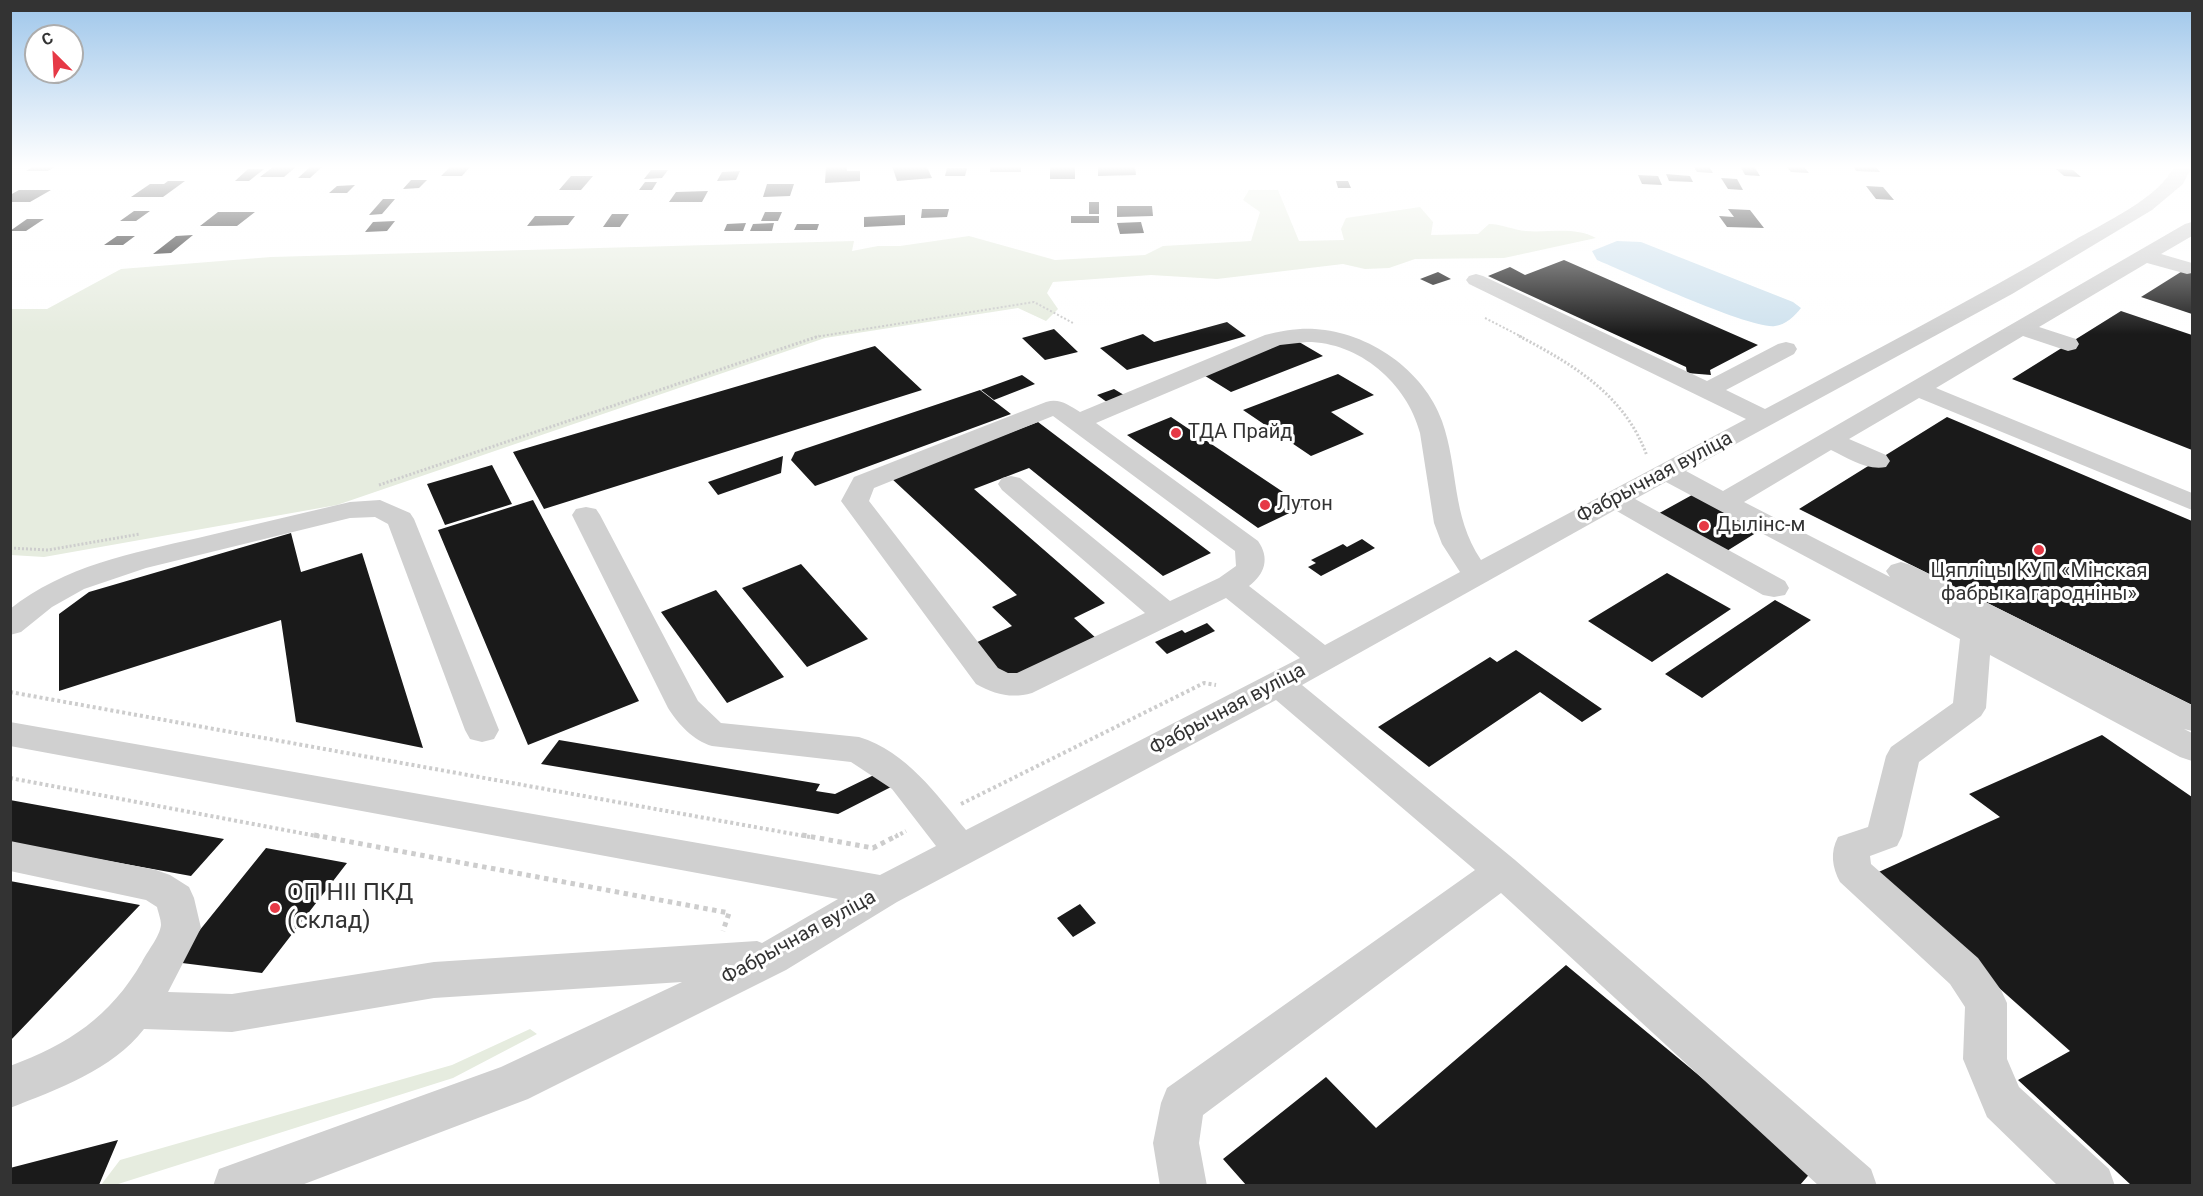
<!DOCTYPE html>
<html>
<head>
<meta charset="utf-8">
<style>
	body { margin:0 }
	#map { position:relative; width:2203px; height:1196px; overflow:hidden; background:#fff; font-family:Roboto,sans-serif }
	canvas { display:block }
	.frame { position:absolute; inset:0; border:12px solid #333; pointer-events:none }
	.north { position:absolute; left:24px; top:24px; width:60px; height:60px; box-sizing:border-box; background:#fff; border:2px solid #adadad; border-radius:50%; rotate:336deg; font-size:16px; font-weight:700; line-height:24px; text-align:center; color:#333 }
	.north::after { content:''; display:block; margin:auto; width:21px; height:27px; background:#e63946; clip-path:polygon(50% 0,100% 100%,50% 72%,0 100%) }
</style>
</head>
<body>
<div id="map">
<canvas width="2203" height="1196"></canvas>
<div class="frame"></div>
<div class="north">С</div>
</div>
<script>
const context = document.querySelector('canvas').getContext('2d');
context.lineJoin = 'round';
function paint(path, color) {
  context.fillStyle = color;
  context.fill(path, 'evenodd');
}
function trace(path, color, width, dash) {
  context.strokeStyle = color;
  context.lineWidth = width;
  context.lineCap = dash ? 'butt' : 'round';
  context.setLineDash(dash || []);
  context.stroke(path);
}
function label(font, color, halo, rows, align = 'center') {
  context.font = font + ' Roboto,sans-serif';
  context.lineWidth = 6;
  context.setLineDash([]);
  context.textBaseline = 'middle';
  context.strokeStyle = halo;
  context.fillStyle = color;
  for (const [text, x, y, turn = 0] of rows) {
    context.save();
    context.translate(x, y);
    context.rotate((+turn || 0) * Math.PI / 180);
    context.textAlign = isNaN(turn) ? turn : align;
    if (halo) context.strokeText(text, 0, 0);
    context.fillText(text, 0, 0);
    context.restore();
  }
}
paint(new Path2D(`
	M1249,190H1278L1299,241L1344,240L1341,229L1346,218L1420,207L1433,222L1431,235L1478,234L1489,224C1502,224 1513,230 1526,231C1550,233 1574,226 1596,238L1504,258L1415,259L1389,268L1365,269L1343,264L1217,279L1151,275L1053,282L1047,293L1058,309L1046,321L1018,308L825,338L337,505L44,557L11,555V309H47L121,269L271,257L854,241L852,251L878,246H900L969,236L1055,260L1145,255L1163,246L1251,241L1260,212L1243,200Z
	M530,1029L537,1034L453,1078L115,1185H101L120,1160L452,1065Z`), '#e6ecdf');
paint(new Path2D(`
	M1617,241L1641,242L1793,302L1801,308C1795,316 1785,325 1775,326C1752,330 1626,272 1597,260L1592,251Z`), '#cfe2ee');
paint(new Path2D(`
	M34,166H56L48,171H26Z
	M274,166H297L284,177H260Z
	M311,166H323L310,178H298Z
	M451,166H471L462,176H441Z
	M826,166H847V171H860V181L825,183Z
	M892,166L927,167L932,178L897,181Z
	M990,166H1021V172H990Z
	M1050,166H1075V179H1050Z
	M1098,166H1135L1136,175L1098,176Z
	M1693,166H1709L1713,173L1697,172Z
	M1740,166H1754L1760,176L1745,175Z
	M1853,166H1875L1880,172L1856,171Z
	M1787,167H1804L1809,173L1791,172Z
	M947,168H967L965,176H945Z
	M248,169H264L249,181H235Z
	M2056,169L2073,170L2081,177L2064,176Z
	M651,170H668L662,178L644,179Z
	M740,171L736,180L717,181L722,172Z
	M1666,174L1690,176L1693,182L1669,181Z
	M1638,175L1658,176L1662,185L1642,184Z
	M571,176H593L581,190H559Z
	M1721,178L1737,179L1743,190L1728,189Z
	M411,180H427L419,188L403,189Z
	M168,181H185L163,197H131L150,184H164Z
	M1336,181H1348L1351,188H1338Z
	M645,182H657L652,190H639Z
	M767,184H794L790,196L763,197Z
	M355,185L347,193H329L337,186Z
	M1866,186L1883,187L1894,200L1876,199Z
	M19,190H51L30,202H10V195Z
	M708,191L702,202H669L676,192Z
	M383,199H395L382,214L369,215Z
	M1089,202H1099V214H1089Z
	M1117,206H1152L1153,216L1117,217Z
	M922,209H949L947,217L921,218Z
	M1728,209L1750,210L1764,228L1727,227L1719,216L1734,217Z
	M134,211H150L136,221H120Z
	M218,212H255L237,226H200Z
	M765,212H782L778,221H761Z
	M612,214H629L620,227H603Z
	M905,215V225L864,227V217Z
	M535,216H575L568,225L527,226Z
	M1071,216H1099V223H1071Z
	M27,219H44L26,231H10Z
	M395,221L387,231L365,232L373,222Z
	M1141,222L1144,233L1120,234L1117,223Z
	M746,223L743,231H724L727,224Z
	M774,223L772,231H750L753,224Z
	M797,224H819L817,230H794Z
	M193,235L171,253L153,254L176,236Z
	M117,236H135L123,245H104Z
	M1564,260L1758,345L1710,370L1711,375L1687,373L1686,367L1488,276L1510,267L1525,275Z
	M2192,265V314L2141,297Z
	M1438,272L1451,279L1433,285L1420,279Z
	M2121,311L2192,335V450L2012,379Z
	M1227,322L1246,336L1127,370L1100,348L1143,334L1154,342Z
	M1054,329L1078,352L1045,360L1022,338Z
	M1294,339L1323,356L1231,392L1202,374Z
	M875,346L922,390L544,509L513,452Z
	M1338,374L1374,395L1331,412L1364,434L1311,456L1243,410Z
	M1022,375L1035,384L994,400L981,390Z
	M1114,389L1129,398L1111,405L1097,395Z
	M980,390L1011,414L815,486L791,460L795,452Z
	M1171,417L1304,506L1258,528L1127,435Z
	M1947,417L2192,521V705L1799,509Z
	M1038,422L1211,553L1163,576L1029,468L974,489L1105,603L1074,618L1097,639L1010,682L973,644L1012,626L992,607L1017,595L891,478Z
	M783,456L781,473L718,495L708,482Z
	M492,465L512,504L445,525L427,484Z
	M1692,495L1759,531L1722,554L1654,516Z
	M533,500L639,701L528,745L438,530Z
	M291,533L301,572L362,553L423,748L296,722L281,620L59,691V614L89,592Z
	M1362,539L1375,548L1321,576L1308,567L1316,563L1311,560L1343,544L1347,547Z
	M801,564L868,639L807,667L742,588Z
	M1667,573L1731,609L1652,662L1588,621Z
	M716,590L784,677L727,703L661,612Z
	M1775,600L1811,620L1702,698L1665,674Z
	M1207,623L1215,631L1167,654L1155,642L1182,630L1185,633Z
	M1516,650L1602,709L1582,722L1540,692L1429,767L1378,727L1490,657L1497,662Z
	M2102,735L2192,797V1185H2131L2018,1080L2070,1051L1872,875L2000,817L1969,794Z
	M559,740L820,784L816,791L835,794L878,773L891,787L838,814L541,764Z
	M10,800L224,839L191,876L10,843Z
	M266,848L347,863L262,973L174,962Z
	M10,881L140,905L10,1041Z
	M1080,904L1096,923L1073,937L1057,918Z
	M1566,965L1813,1170L1800,1185H1246L1223,1159L1326,1077L1376,1128Z
	M118,1140L99,1185H10V1168Z`), '#1a1a1a');
trace(new Path2D(`
	M1485,318L1522,337
	M815,337L1034,302L1073,323`), '#cdcdcd', 2, [2, 2]);
trace(new Path2D(`
	M1519,336C1574,365 1625,395 1647,456
	M379,485L819,336
	M10,548L48,550L140,534`), '#cdcdcd', 3, [2, 2]);
trace(new Path2D(`
	M10,692L810,837
	M10,778L322,837
	M961,804L1204,683L1216,685
	M895,837L906,831`), '#cdcdcd', 4, [3, 3]);
trace(new Path2D(`
	M314,835L729,913L723,931
	M802,835L873,848L898,835`), '#cdcdcd', 5, [4.5, 4.5]);
paint(new Path2D(`
	M2174,166H2192L2183,184L2152,210L2012,294L1686,471L1723,491L2185,224L2192,222V236L2161,254L2192,263V273L2187,274L2147,263L2039,327L2076,339L2079,344L2076,349L2068,351L2023,336L1936,388L2192,493V510L1919,398L1849,439L1886,455L1890,461L1886,467C1867,471 1848,458 1831,450L1744,502L1890,577L1886,571L1891,565L1901,562L1911,565L2192,705V731L2184,729L2192,733V761L2180,757L1990,655L1986,708L1981,716L1919,762L1902,836L1897,846L1870,856L1871,864L1978,958L2001,990L2007,1003V1059L2019,1087L2109,1169L2115,1186H2058L1987,1117L1963,1059L1965,1007L1950,984L1840,882C1832,867 1830,852 1838,837L1868,827L1886,756L1891,747L1953,703L1960,639L1666,482L1635,499L1785,581L1789,588L1785,595L1774,597L1763,595L1615,510L1302,685L1515,860L1871,1169L1877,1186H1819L1501,893L1203,1115L1199,1143L1207,1186H1160L1153,1143L1161,1103L1167,1088L1475,870L1276,700L897,902L786,970L528,1099L299,1186H213L219,1169L501,1067L682,982L434,998L232,1032L144,1029C112,1070 58,1089 10,1108V1066C69,1044 110,1017 142,962C147,952 160,936 161,925C161,919 158,912 157,907L146,900L10,871V841L156,870L170,875L189,887L194,898L201,928L168,992L232,994L434,962L757,941L762,943L838,899L10,746V722L880,875L936,846L892,789L851,762L712,746C694,741 678,724 668,708L572,515L576,509L586,507L596,509L600,515L698,701L721,723L859,737C907,752 936,794 966,830L1300,658L1226,598L1032,693C1011,699 994,694 976,684L841,501L854,477L1046,402C1060,398 1068,405 1080,412L1265,335C1281,331 1298,328 1315,329C1368,332 1424,370 1442,421C1459,469 1451,515 1481,560L1746,419L1469,284L1466,280L1469,276L1476,274L1483,276L1707,381L1778,344L1786,342L1794,344L1797,349L1794,354L1726,390L1765,409C1868,354 1972,300 2073,241C2103,223 2160,198 2174,166ZM1307,342C1359,342 1407,383 1420,433L1434,523L1442,544L1460,572L1325,645L1249,586C1265,574 1270,558 1258,541L1096,423L1280,345ZM1053,416L1235,551L1236,566L1219,578L1170,601L1020,478L1011,476L1002,478L998,484L1002,490L1145,613L1017,673H1008L998,668L869,501L874,488Z
	M380,500L410,513L414,519L499,730L494,739L482,742L470,739L465,730L388,524L375,517L350,518L146,568L84,589L52,607L21,632L10,635V609C64,566 132,553 198,538C248,526 299,514 350,502Z`), '#d0d0d0');
const sky = context.createLinearGradient(0, 0, 0, 334);
sky.addColorStop(0, '#9ec6ea');
sky.addColorStop(0.5, '#fff');
sky.addColorStop(1, '#ffffff00');
context.fillStyle = sky;
context.fillRect(0, 0, 2203, 334);
for (const [x, y, r, color] of [
	[1176,433,6,"#e63946"],
	[1265,505,6,"#e63946"],
	[1704,526,6,"#e63946"],
	[2039,550,6,"#e63946"],
	[275,908,6,"#e63946"]
]) {
  const dot = new Path2D();
  dot.arc(x, y, r, 0, 2 * Math.PI);
  context.fillStyle = color;
  context.fill(dot);
  trace(dot, '#fff', 2);
}
label('20px', '#333', '#fff', [
	["ТДА Прайд",1188,433],
	["Лутон",1277,505],
	["Дылінс-м",1716,526],
	["Цяпліцы КУП «Мінская",2039,572,"center"],
	["фабрыка гародніны»",2039,595,"center"]
], 'left');
label('20px', '#333', '#fff', [
	["Фабрычная вуліца",1655,478,-28],
	["Фабрычная вуліца",1228,710,-28],
	["Фабрычная вуліца",799,938,-29]
]);
label('24px', '#333', '#fff', [
	["ОП НII ПКД",287,894],
	["(склад)",287,922]
], 'left');
</script>
</body>
</html>
